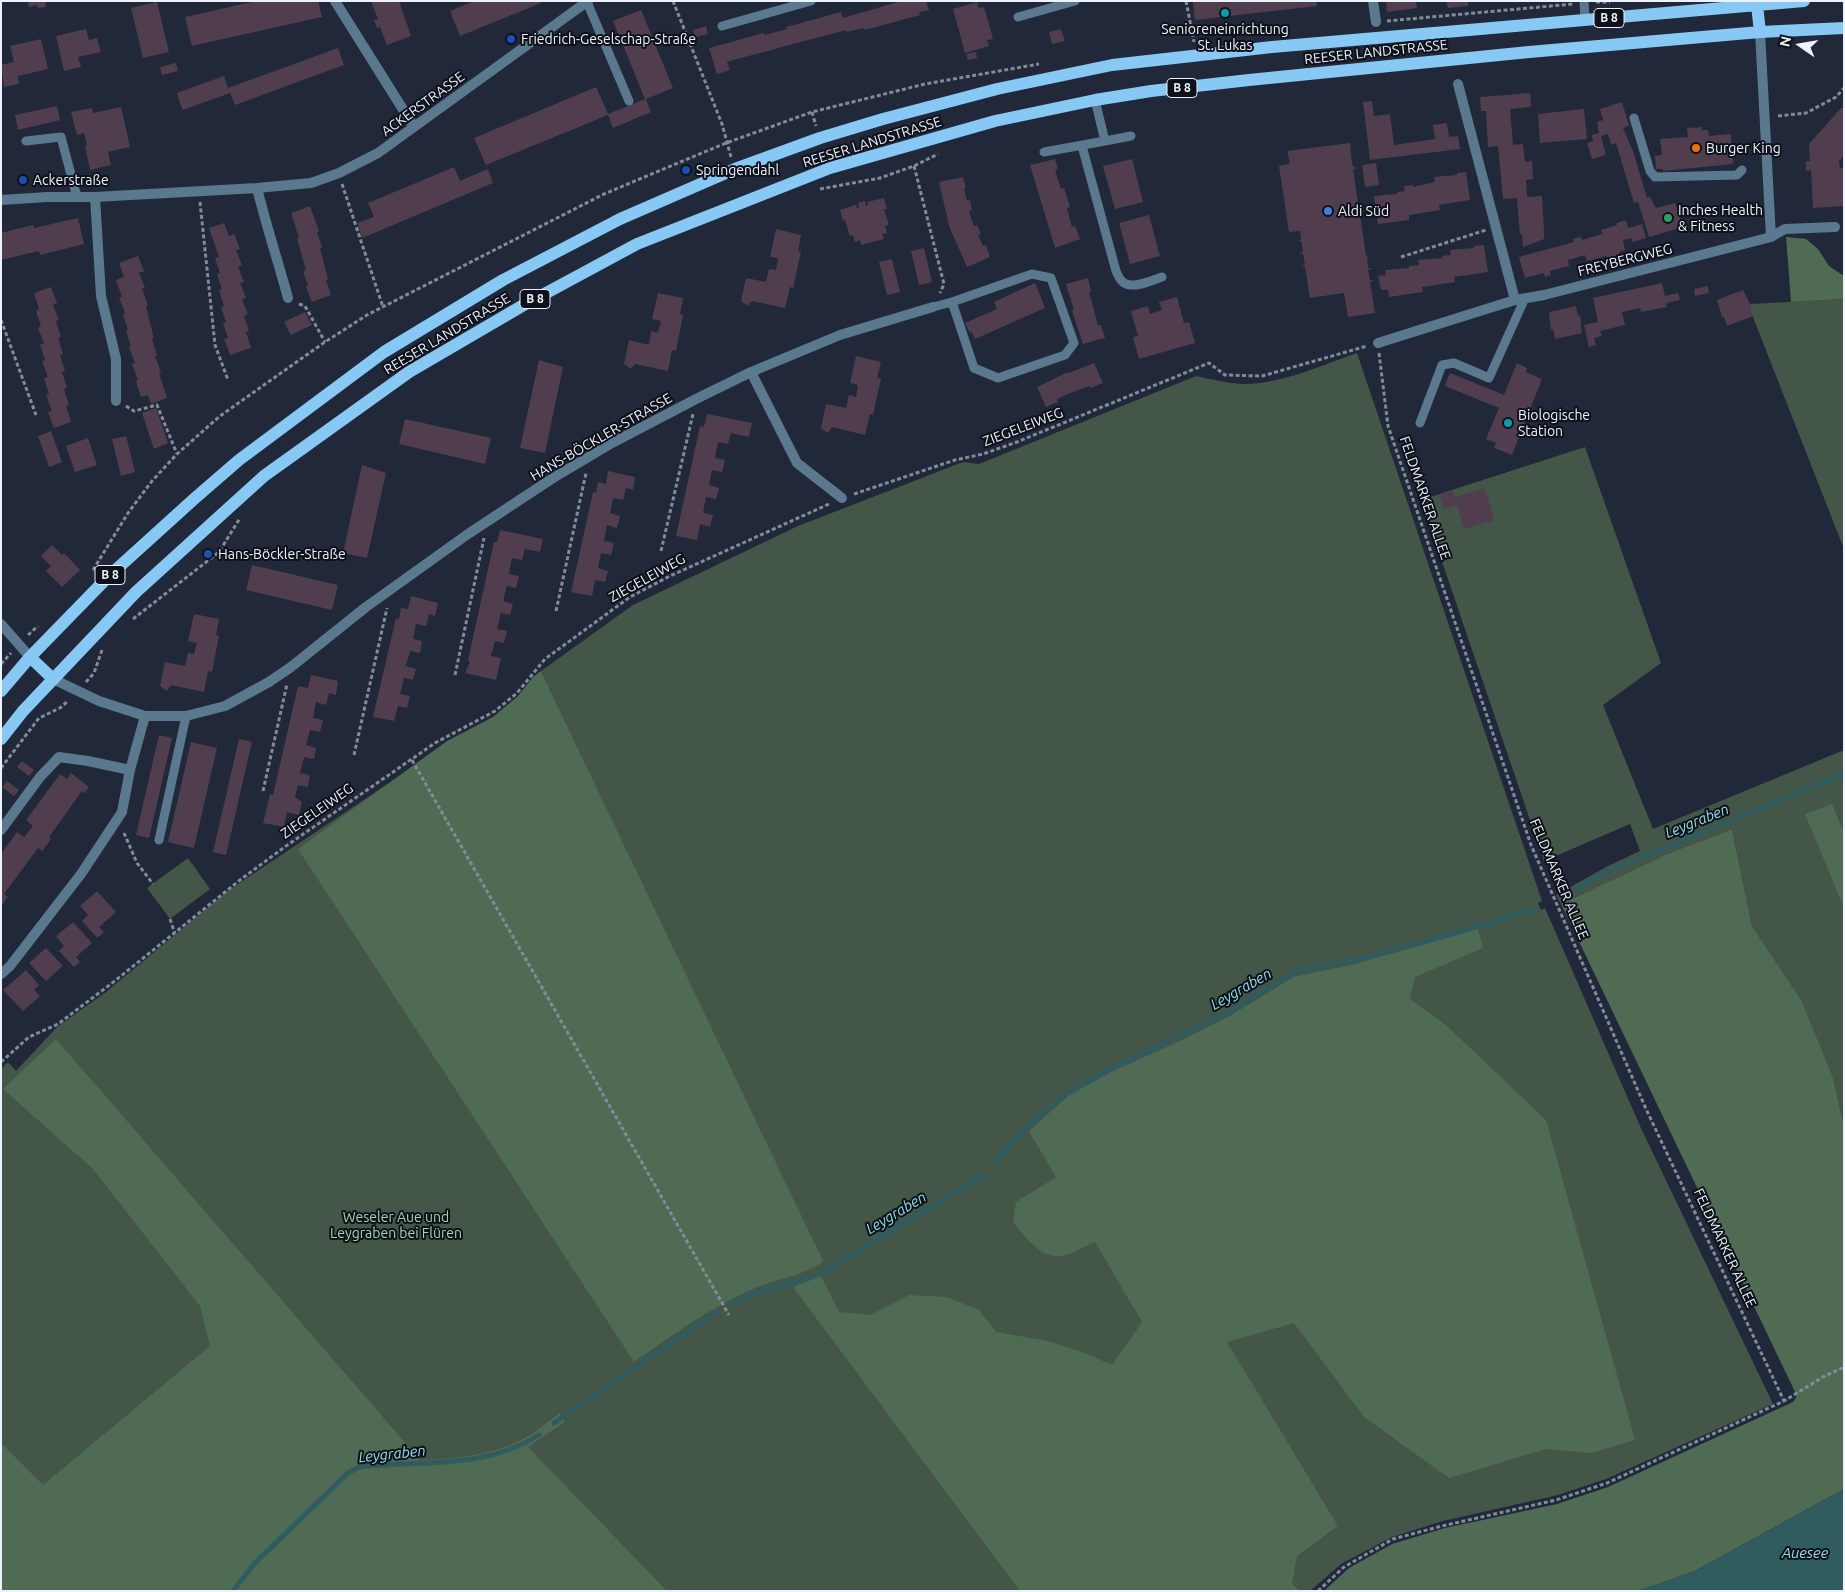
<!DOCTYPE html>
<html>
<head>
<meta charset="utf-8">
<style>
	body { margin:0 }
	#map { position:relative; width:1845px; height:1592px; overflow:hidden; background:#20283a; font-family:Ubuntu,sans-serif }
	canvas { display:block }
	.frame { position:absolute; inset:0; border:2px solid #ecf2fe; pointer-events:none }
	.north { position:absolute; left:1775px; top:20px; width:50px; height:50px; -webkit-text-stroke:4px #0e1119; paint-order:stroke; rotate:283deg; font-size:14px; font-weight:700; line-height:20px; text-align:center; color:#ecf2fe }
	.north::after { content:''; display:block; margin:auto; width:18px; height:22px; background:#ecf2fe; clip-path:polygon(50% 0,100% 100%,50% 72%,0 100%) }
</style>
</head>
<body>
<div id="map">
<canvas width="1845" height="1592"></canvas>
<div class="frame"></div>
<div class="north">N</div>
</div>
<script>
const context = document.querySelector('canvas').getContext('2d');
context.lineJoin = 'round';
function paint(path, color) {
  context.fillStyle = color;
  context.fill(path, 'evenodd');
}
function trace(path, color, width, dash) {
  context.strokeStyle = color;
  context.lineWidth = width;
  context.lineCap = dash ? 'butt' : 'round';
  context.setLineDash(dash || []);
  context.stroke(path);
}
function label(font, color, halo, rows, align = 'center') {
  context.font = font + ' Ubuntu,sans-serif';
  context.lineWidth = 4;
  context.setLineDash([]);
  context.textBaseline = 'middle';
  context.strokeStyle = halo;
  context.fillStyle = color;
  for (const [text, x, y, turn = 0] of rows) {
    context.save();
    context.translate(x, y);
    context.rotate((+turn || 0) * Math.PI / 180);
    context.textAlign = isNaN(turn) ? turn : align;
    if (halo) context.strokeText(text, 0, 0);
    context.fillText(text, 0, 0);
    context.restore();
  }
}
paint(new Path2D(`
	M1844,299V549L1749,307L1751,306L1750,304Z
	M1357,353L1542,901L1538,903L1541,910L1545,908L1640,1126L1773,1404L1606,1479L1558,1495L1443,1521L1392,1537L1341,1564L1310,1591H1V1069L8,1062L16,1071L57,1027L106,992L229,890L389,783L821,1258L541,671L633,605L798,526L963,462L979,464L1196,376C1211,379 1226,383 1242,384C1279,385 1322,365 1357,353Z
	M1585,447L1661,663L1603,705L1653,829L1844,750V1126L1833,1077L1802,1001L1752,926L1732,829L1667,854L1561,904L1556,895L1608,866L1640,851L1630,824L1544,861L1421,500Z
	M188,858L210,889L170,919L147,888Z`), '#445647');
paint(new Path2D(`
	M1786,237L1806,239L1818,249L1829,266L1844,276V299L1791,302Z
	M541,671L823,1261L822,1263C800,1277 774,1279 751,1290C709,1308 672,1336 634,1362L298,849L447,741L493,717L518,696L533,677Z
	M1832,804L1844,833V908L1805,814Z
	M1732,829L1752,926L1802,1001L1833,1077L1844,1126V1489L1695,1571L1638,1591H1324L1349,1568L1392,1544L1445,1528L1557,1504L1608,1487L1793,1402L1797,1396L1561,904L1667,854Z
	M1478,929L1483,948L1415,977L1410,999L1447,1026L1546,1120L1635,1440L1591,1453L1546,1449L1449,1478L1364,1417L1294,1323L1227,1342L1338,1526L1297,1556L1292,1584L1300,1591H1020L793,1287L821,1276L839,1312L870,1315L909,1295L947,1297L979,1310L996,1332L1048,1341L1085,1353L1112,1365L1142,1322L1095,1242C1086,1245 1076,1252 1066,1255C1042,1262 1026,1237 1013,1222L1016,1202L1056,1177L1029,1131L1068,1096L1109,1073L1171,1045L1230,1016L1293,977L1351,965Z
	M56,1039L420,1460C455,1459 493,1455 525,1438C537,1432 548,1421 560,1413L565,1422L528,1447L667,1591H1V1443L43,1485L210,1346L200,1306L93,1169L3,1089Z`), '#4f6b54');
paint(new Path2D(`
	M1844,1489V1591H1638L1695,1571Z`), '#305b5f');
trace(new Path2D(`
	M1562,897L1608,871L1844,774
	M995,1163L1026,1128L1066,1094L1110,1069L1228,1012L1296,971L1351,961L1427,941L1536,909
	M821,1273L984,1175
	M732,1303L755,1293L812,1277
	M554,1423L718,1311
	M233,1591L254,1564L348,1473L359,1467C421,1460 484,1470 539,1435`), '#305b5f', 5);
paint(new Path2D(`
	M28,1H45L46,7L38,8L37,5L29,7Z
	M256,1H318L322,17L192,46L185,17Z
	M371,1H399L411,36L387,45L380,27L377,28L374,20L378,19Z
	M474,1H541V3L460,36L450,11Z
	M901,1H926L929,10L919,12L920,15L865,30L864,28L846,32V30L730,61L727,62L730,70L717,74L709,48L764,33L765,35L787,29L786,27L841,12L843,18Z
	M1316,1L1317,6L1195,20L1193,2Z
	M1386,1H1416L1417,8L1387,12Z
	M1446,1H1468V6L1448,8Z
	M157,2L169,52L143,58L131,8Z
	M977,2L979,8L984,7L993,39L987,40L989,46L965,53L953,9Z
	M641,10L673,88L646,99L651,112L613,128L608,115L486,165L474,138L596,87L608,114L645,99L613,21Z
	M706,26L708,34L695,37L693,30Z
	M86,29L89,40L97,38L101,52L78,57L81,67L64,71L56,36Z
	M1061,29L1065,41L1052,44L1049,32Z
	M41,39L48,69L18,76L19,84L4,87L1,65L14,62L10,46Z
	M338,48L344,65L235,105L230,93L183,110L180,103L177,93L224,76L228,88Z
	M976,52L977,58L968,60L966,54Z
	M176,63L178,71L162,75L160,67Z
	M1530,93L1531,107L1510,109L1513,145L1523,144L1525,162L1532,161L1533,179L1526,180L1527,197L1542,196L1544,232V239L1523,247L1522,234H1520L1517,198L1503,199L1498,146L1488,147L1486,111H1481L1480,97Z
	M1372,101L1374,116L1390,114L1394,145L1435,139L1433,125L1447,123L1449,137L1458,136L1460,149L1370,160L1363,102Z
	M1622,102L1629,126L1623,128L1633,151L1647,198L1650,197L1656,208L1675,203L1683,227L1649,237L1638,202L1634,203L1616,143L1611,145L1608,134L1601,136L1606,155L1592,159L1587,143L1593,141L1592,135L1599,133L1597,122L1603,120L1600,109Z
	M57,106L60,120L18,130L15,115Z
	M121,107L130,147L108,152L111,165L90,170L85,146L87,145L84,133L77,135L71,112L92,108L93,113Z
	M1841,108H1844V155L1839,161L1840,168H1844V206L1813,208L1811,170L1806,171V161H1810L1809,144Z
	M1584,109L1587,139L1540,143L1538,114Z
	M1702,127V130H1708L1709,136L1731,134L1733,164L1663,171V169H1656L1655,156L1662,155L1660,139L1688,137L1687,128Z
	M1350,143L1351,155H1355L1351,156L1353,167L1357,168L1353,169L1366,256H1370L1367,257L1368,268H1372L1368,270L1370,280H1374L1370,282L1375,313L1348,317L1344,293L1310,298L1305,267L1301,266L1305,265L1303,254H1299L1303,252L1301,241H1297L1301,240L1300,231L1289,232L1279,166L1290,163L1287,151Z
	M1055,159L1058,169L1055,170L1061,189L1064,188L1070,207L1067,208L1072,227L1075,226L1080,239L1055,248L1030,165Z
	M1132,159L1143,202L1115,209L1103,166Z
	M1376,163L1379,185L1365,187L1362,165Z
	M454,167L460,181L488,169L493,183L362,238L357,223L374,217L368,203Z
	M1466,172L1470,200L1439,205L1440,210L1409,215V220L1378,224L1374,196L1397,194V192L1405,191L1404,186L1413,185V187L1435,182L1434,177L1457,175V173Z
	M963,177L966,188L964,189L967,201L970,200L972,210L969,211L971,218L974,226L977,225L981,234L978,235L983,246L986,245L990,257L967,267L949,226L939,182Z
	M884,198L887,209H884L889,225L885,226L887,233L882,234L884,239L861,245L860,240L855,242L853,235L850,236L845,220L843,221L840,210L856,205L857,208H859L858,203L865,201L866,206L868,205L867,202Z
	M310,206L319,231L317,232L322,247L320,248L328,279L326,280L331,295L312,302L306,287L308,286L303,271L306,270L297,239L299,238L291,213Z
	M1149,215L1160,256L1130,264L1119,223Z
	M78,218L84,244L40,255L39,251L1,260V233L33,225L34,228Z
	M1626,220L1628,228L1642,224L1646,238L1633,242L1631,238L1623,240L1625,250L1619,252L1620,256L1607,260L1606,256L1587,261L1585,255L1568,260L1569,266L1550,271L1551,275L1545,277L1544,273L1525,278L1519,257L1574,242L1573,239L1581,237L1582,240L1602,234L1601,230L1617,225V223Z
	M224,223L229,236L234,234L240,249L236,250L242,265L238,267L244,282L240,283L246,298L242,299L248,314L244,316L249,331L246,332L251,348L230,355L224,339L228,338L223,323L226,322L221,307L224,306L219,290L222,289L217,274L220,273L215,258L219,257L209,228Z
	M776,229L801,235L798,251L801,252L793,288L790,287L785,308L752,301L748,306L741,301L746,278L766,282L769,269L776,270L778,258L770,257Z
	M1484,245L1488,272L1454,277L1455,282L1422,287L1423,292L1389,297L1388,290H1381L1378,276L1386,275L1385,270L1409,268V266L1419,265L1418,260L1442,258V256L1451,255L1450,250L1474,248V246Z
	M924,248L932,282L919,285L911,251Z
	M138,256L144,271L139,273L145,288L142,289L148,305L146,306L154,339H152L157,355L155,356L161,372L159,373L167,398L151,404L148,395L141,397L136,381L138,380L132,364L135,363L129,347H131L126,331L128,330L123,314L125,313L119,297H122L116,280L124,277L119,263Z
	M892,259L900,292L887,295L879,262Z
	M1088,278L1091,291L1089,292L1098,325H1101L1105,338L1083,344L1072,311L1074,310L1066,284Z
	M1035,283L1045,308L975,339L972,332L970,333L965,323L997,309L994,302Z
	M1662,283L1665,296L1678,293L1680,300L1666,303L1667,307L1641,312L1640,308L1622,312L1625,325L1600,331L1602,336L1594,338L1596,345L1589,347L1584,325L1598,322L1593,298Z
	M1708,286L1709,293L1695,296L1694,289Z
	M51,287L57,303L53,305L59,320L56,321L61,337L58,338L63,354L60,355L65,371L62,372L67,388L64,389L69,405L66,406L71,422L54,428L48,412L52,411L46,395L49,394L44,378L48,377L42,361L45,360L40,345L44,343L38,328L41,326L36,311L39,309L34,293Z
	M1743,290L1751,306L1749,307L1753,316L1727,326L1724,317H1722L1717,300Z
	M658,293L683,298L680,314L683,315L676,351L672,350L668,371L635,364L631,369L624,364L629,340L649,345L651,331L658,333L661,321L652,319Z
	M1177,297L1184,323L1189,322L1195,343L1139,359L1133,337L1138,336L1131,311L1148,306L1150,314L1162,310L1159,302Z
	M1576,306L1578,316L1580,315L1582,333L1555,339L1553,329L1551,330L1549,312Z
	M305,312L312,325L291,335L284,322Z
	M856,356L881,362L877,378H881L873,415L870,414L865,435L832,427L828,433L821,428L826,404L846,408L849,395L856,397L858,385L850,383Z
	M539,360L563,367L545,453L520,448Z
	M1094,363L1103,383L1090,388L1089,386L1073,392L1057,399L1058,402L1046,407L1037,387L1068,372L1069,373Z
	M1517,363L1527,368L1526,372L1542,379L1512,455L1494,448L1496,443L1486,439L1499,408L1445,386L1450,373L1504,395Z
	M156,408L168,443L154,449L142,413Z
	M707,414L752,423L749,437L731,433L728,444L718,442L715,458L725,460L722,472L712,470L709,485L719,488L716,499L706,497L703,513L713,515L710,527L700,524L697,540L676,536L700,426L704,427Z
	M405,419L491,438L485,464L399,444Z
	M51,431L62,462L49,467L38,436Z
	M126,436L135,472L121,476L112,439Z
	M88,438L97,465L75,472L66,446Z
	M362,465L386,473L367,558L343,553Z
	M608,471L635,477L633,490L626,488L623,500L613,498L610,513L620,516L617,528L607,525L604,541L614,543L611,555L601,553L598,568L608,571L605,582L595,580L592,596L571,592L593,492L596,493L598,482L606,484Z
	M1485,488L1494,520L1464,529L1457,505L1444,509L1439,495L1452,490L1454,497Z
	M500,530L543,539L540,552L525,549L522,560L512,558L509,574L519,576L516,588L507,586L503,601L513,604L510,615L501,613L497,629L507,631L504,643L495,641L491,656L501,658L496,680L465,673L470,662L468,660L494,542H497Z
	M52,545L62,555L64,553L80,570L62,587L46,571L51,566L41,556Z
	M252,565L338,585L332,610L246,590Z
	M411,596L438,603L435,616L429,614L426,626L416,624L413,639L422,641L420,653L410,651L406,666L416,669L413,680L404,678L400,694L410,696L407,708L398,706L394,721L373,717L396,618L399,619L401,608L408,609Z
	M194,614L219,619L216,635L219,636L212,672L208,671L204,692L171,685L167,691L160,686L165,662L185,666L188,653L194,654L197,643L188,641Z
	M311,675L338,681L336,695L329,693L326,705L316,702L313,718L323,720L320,732L310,730L306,745L316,748L314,759L304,757L300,773L310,775L308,787L298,785L295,797L302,802L299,815L287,812L284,827L263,823L270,794L273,795L298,686L308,688Z
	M159,735L172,738L149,838L136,835Z
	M239,739L252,742L226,855L213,852Z
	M191,742L217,748L194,848L168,842Z
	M22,761L34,770L29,776L17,767Z
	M71,773L89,787L85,793L82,791L49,837L51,839L42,851L38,848L4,894L8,897L1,906V854L17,832L24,837L33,826L26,820L60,774L67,779Z
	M7,781L19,790L14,796L2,787Z
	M97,891L116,912L99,927L104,932L97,938L82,921L88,915L80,906Z
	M73,922L92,943L76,957L80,962L74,967L59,951L64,946L56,936Z
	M46,948L63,966L46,981L29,963Z
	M26,970L39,985L34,990L40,996L23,1011L3,990Z`), '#503e4e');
trace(new Path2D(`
	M673,1L722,124L731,157
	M1186,1L1194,42
	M1596,2H1610
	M1387,21L1573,4
	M812,112L816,126
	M1778,116L1806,113L1836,97L1844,88
	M914,166L944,284L940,293
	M342,184L383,307
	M820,189L880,178L914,166L938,154
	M200,202L215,345L228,380
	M1401,257L1486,230
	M299,304L305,306L325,342
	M1,320L36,415
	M1379,353L1388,426L1531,845L1646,1109L1784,1401
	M126,406L134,411L157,405L177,454
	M854,494L955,460L983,454L1017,442L1209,363L1225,375L1262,376L1367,346
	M661,551L693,414
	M93,570L128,513L152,481L177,454L220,416L325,342L367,315L604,194L726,143L812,112L925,84L1039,64
	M556,611L586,473
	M133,619L219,552L240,518
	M28,635L38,626
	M1,664L11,653
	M455,675L484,538
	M86,682L94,673L102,650
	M354,755L387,608
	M412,760L729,1315
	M1,768L39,718L60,708L68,701
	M263,791L287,684
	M124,833L137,863L153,884
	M170,919L175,934
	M1,1062L29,1037L58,1024L116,980L240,880L286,846L435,743L495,711L517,693L545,659L630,597L670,576L829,504
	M1318,1591L1344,1567L1393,1539L1442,1526L1556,1500L1607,1483L1784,1401L1823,1377L1844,1367`), '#838a99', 3, [4, 2.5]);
trace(new Path2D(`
	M1584,1L1585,20
	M587,2L629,101
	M1018,17L1075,1
	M722,26L811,1
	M1095,100L1105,141L1131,136
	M1634,118L1650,171L1655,177L1737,175L1742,170
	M26,141L61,137L77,197
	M1082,146L1116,271C1118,275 1120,282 1126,284C1136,288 1153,280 1162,277
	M1044,152L1105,141
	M933,307L952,302L1032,274L1051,278L1074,343L1065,355L998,378L974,368L952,302
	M1420,423L1442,365L1454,363L1489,378L1525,298
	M159,840L186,716`), '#5a788e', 9);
trace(new Path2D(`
	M335,1L414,127
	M1373,1L1376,22
	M1760,32L1771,237
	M1458,84L1515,300
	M257,188C266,225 278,261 288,298
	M95,197L101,296L116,359V401
	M1,200L47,197H95L257,188L311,183L339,173L378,153L588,1
	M1378,343L1515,300L1544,295L1740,245L1771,237L1785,229L1835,227
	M751,372L797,463L842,498
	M1,624L30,657
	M53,679L99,701L145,716H186L225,706L269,682L291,667L366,607L468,534L553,478L612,443L696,399L751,372L840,335L933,307
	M1,830L40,777L59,757L88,761L130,770
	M1,974L10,966L81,874L122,812L130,770L145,716`), '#5a788e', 10);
trace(new Path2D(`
	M1757,5L1760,32
	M30,657L53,679
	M1,691L30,657L109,576L194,499L239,460L384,352L503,280L620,219L735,169L820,138L883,119L997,89L1112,65L1272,47L1804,1
	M1,739L23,711L136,592L264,476L409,372L522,306L637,244L830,168L995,121L1095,100L1151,91L1249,80L1529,52L1760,32L1844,28`), '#87c8f5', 12);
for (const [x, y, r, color] of [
	[1225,13,5,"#0f9aa8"],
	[511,39,5,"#1a4fb4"],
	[1696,148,5,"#e8710a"],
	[686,170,5,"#1a4fb4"],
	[23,180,5,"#1a4fb4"],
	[1328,211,5,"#3f7fe0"],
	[1668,218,5,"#2e9e5b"],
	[1508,423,5,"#0f9aa8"],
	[208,554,5,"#1a4fb4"]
]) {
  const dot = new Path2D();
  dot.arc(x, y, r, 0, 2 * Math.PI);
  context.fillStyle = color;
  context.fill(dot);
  trace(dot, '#0e1119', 2);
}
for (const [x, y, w] of [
	[1609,18,30],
	[1182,88,30],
	[535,299,30],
	[110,575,30]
]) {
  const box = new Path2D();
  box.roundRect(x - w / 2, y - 9.5, w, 19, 4);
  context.fillStyle = '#0e1119';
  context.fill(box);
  trace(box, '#ecf2fe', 1);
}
label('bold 12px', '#ecf2fe', null, [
	["B 8",1609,18],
	["B 8",1182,88],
	["B 8",535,299],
	["B 8",110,575]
]);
label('14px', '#ecf2fe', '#0e1119', [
	["Senioreneinrichtung",1225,29,"center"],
	["St. Lukas",1225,45,"center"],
	["Friedrich-Geselschap-Straße",521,39],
	["Burger King",1706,148],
	["Springendahl",696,170],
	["Ackerstraße",33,180],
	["Inches Health",1678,210],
	["& Fitness",1678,226],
	["Aldi Süd",1338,211],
	["Biologische",1518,415],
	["Station",1518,431],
	["Hans-Böckler-Straße",218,554]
], 'left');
label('14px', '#ecf2fe', '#0e1119', [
	["REESER LANDSTRASSE",1376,52,-6],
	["ACKERSTRASSE",423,104,-36],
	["REESER LANDSTRASSE",872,142,-17],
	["FREYBERGWEG",1625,260,-14],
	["REESER LANDSTRASSE",447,334,-31],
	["ZIEGELEIWEG",1023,427,-21],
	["HANS-BÖCKLER-STRASSE",601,437,-30],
	["FELDMARKER ALLEE",1425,498,71],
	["ZIEGELEIWEG",647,578,-29],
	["ZIEGELEIWEG",317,811,-35],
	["FELDMARKER ALLEE",1559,879,67],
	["FELDMARKER ALLEE",1725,1248,65]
]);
label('14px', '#a4d7ae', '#0e1119', [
	["Weseler Aue und",396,1217],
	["Leygraben bei Flüren",396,1233]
]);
label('italic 15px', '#90dfe6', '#0e1119', [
	["Leygraben",1697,821,-22],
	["Leygraben",1241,989,-30],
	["Leygraben",896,1213,-31],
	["Leygraben",392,1454,-6],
	["Auesee",1805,1553]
]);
</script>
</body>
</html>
